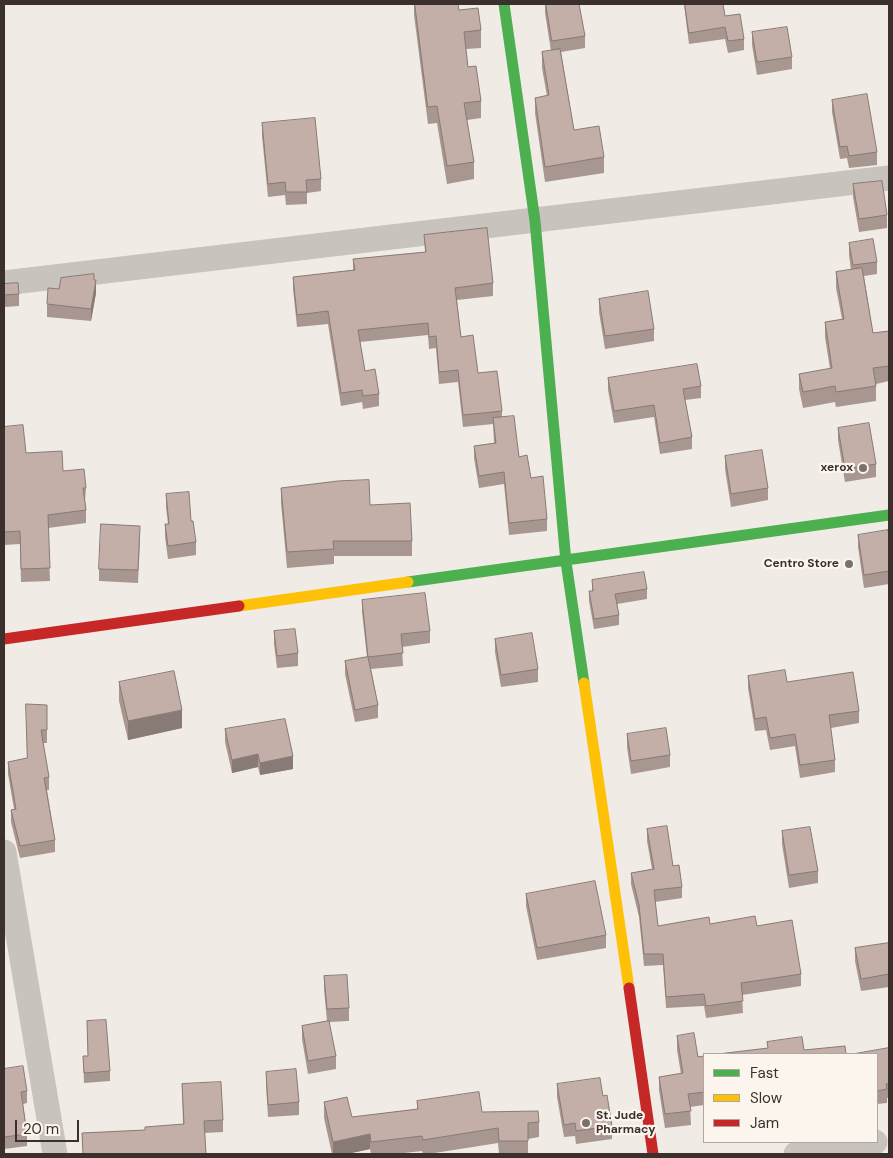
<!DOCTYPE html>
<html>
<head>
<meta charset="utf-8">
<style>
	body { margin:0 }
	#map { position:relative; width:893px; height:1158px; overflow:hidden; background:#f0ebe5; font-family:"DM Sans",sans-serif }
	canvas { display:block }
	.frame { position:absolute; inset:0; border:5px solid #3b302b; pointer-events:none }
	.legend { position:absolute; left:703px; top:1053px; width:175px; height:90px; box-sizing:border-box; background:#fbf5ee; border:1px solid #aea6a0; margin:0; padding:6px 9px; list-style:none; font-size:15px; color:#3b302b }
	.legend li { display:flex; align-items:center; gap:10px; height:25px }
	.legend b { width:25px; border:1px solid #aea6a0 }
	.scale { position:absolute; left:15px; top:1120px; width:64px; height:22px; box-sizing:border-box; border:2px solid #3b302b; border-top:0; padding-left:6px; font-size:15px; line-height:18px; white-space:nowrap; color:#3b302b; -webkit-text-stroke:4px #fbf5ee; paint-order:stroke }
</style>
</head>
<body>
<div id="map">
<canvas width="893" height="1158"></canvas>
<div class="frame"></div>
<ul class="legend">
<li><b style="height:6px;background:#4caf50"></b>Fast</li>
<li><b style="height:6px;background:#ffc107"></b>Slow</li>
<li><b style="height:6px;background:#c62828"></b>Jam</li>
</ul>
<div class="scale">20 m</div>
</div>
<script>
const context = document.querySelector('canvas').getContext('2d');
context.lineJoin = 'round';
function trace(path, color, width, dash) {
  context.strokeStyle = color;
  context.lineWidth = width;
  context.lineCap = dash ? 'butt' : 'round';
  context.setLineDash(dash || []);
  context.stroke(path);
}
function paint(path, color) {
  context.fillStyle = color;
  context.fill(path, 'evenodd');
}
function label(font, color, halo, rows, align = 'center') {
  context.font = font + ' "DM Sans",sans-serif';
  context.lineWidth = 4.5;
  context.setLineDash([]);
  context.textBaseline = 'middle';
  context.strokeStyle = halo;
  context.fillStyle = color;
  for (const [text, x, y, turn = 0] of rows) {
    context.save();
    context.translate(x, y);
    context.rotate((+turn || 0) * Math.PI / 180);
    context.textAlign = isNaN(turn) ? turn : align;
    if (halo) context.strokeText(text, 0, 0);
    context.fillText(text, 0, 0);
    context.restore();
  }
}
trace(new Path2D(`
	M4,283L889,178
	M4,852L55,1154
	M796,1154L875,1142`), '#c9c3be', 25);
trace(new Path2D(`
	M504,4L535,221L566,562L584,683
	M408,582L889,515`), '#4caf50', 11);
trace(new Path2D(`
	M239,606L408,582
	M584,683L629,988`), '#ffc107', 11);
trace(new Path2D(`
	M4,639L239,606
	M629,988L653,1154`), '#c62828', 11);
paint(new Path2D(`
	M414,4H458L459,10L481,30V48L466,49L468,67L481,101V118L467,120L474,162V179L447,184L437,123L428,124L414,15Z
	M545,4H579L585,36V48L561,52L574,130L604,157V173L545,182L535,113V98L547,96L542,68V52L551,51L545,13Z
	M684,4H723L725,16L744,39V50L728,53L725,39L689,44Z
	M752,32L792,57V69L757,75L752,45Z
	M832,100L877,152V165L849,168L847,158L840,159L832,112Z
	M262,123L321,179V191L307,193V204L286,205L285,195L268,197L262,136Z
	M853,184L887,215V228L859,232L853,197Z
	M424,235L493,283V296L457,300L461,337L478,373L502,411V417L519,457L531,478L547,519V531L509,535L504,484L479,488L474,458V446L494,443L493,424L463,427L458,382L439,384L436,348L429,349L428,335L360,342L365,371L379,394V406L363,409L362,402L341,406L328,324L297,327L293,289V277L353,270V259L425,252Z
	M849,243L877,262V274L864,276L873,333L889,331V381L876,384V401L836,407L835,402L803,408L799,389V374L830,369L825,337V322L842,319L836,288V272L851,270L849,255Z
	M94,280L96,293L91,321L47,317V304L59,289Z
	M4,284L19,294V306L5,307V315H4Z
	M599,299L654,329V341L605,349L599,312Z
	M608,378L701,386V398L685,400L692,437V449L660,454L654,417L614,423L608,390Z
	M4,427L26,453L63,471L86,488L85,501L86,510V523L48,528L50,581L21,582L20,544L4,545Z
	M838,428L876,464V477L845,482L838,440Z
	M725,456L768,488V500L731,507L725,469Z
	M281,488L370,505L412,541V556H334V564L287,568L281,503Z
	M166,494L191,521L196,542V555L168,559L165,537V524H168L166,507Z
	M858,535L889,537V584L864,588L858,547Z
	M140,538L138,583L99,581V569Z
	M592,580L647,589V599L617,604L619,615V625L594,629L589,601V591H592Z
	M362,600L430,631V643L402,647L403,666L371,669L378,705V718L355,722L345,674V661L367,657L362,612Z
	M274,631L298,653V666L277,668L274,644Z
	M495,639L538,669V682L501,687L495,652Z
	M748,676L787,682L859,711V723L831,728L835,760V772L800,778L795,746L770,750L766,730L755,731L748,688Z
	M119,682L182,728L128,740L119,701Z
	M47,705V743H43L49,777V790H47L55,840V852L20,858L11,822V810L14,809L8,774V762L27,759Z
	M225,729L293,769L260,775L258,767L232,773L225,742Z
	M627,734L670,755V767L631,774L627,747Z
	M647,829L673,866L682,887V898L655,902L658,926L710,924L757,926L801,974V986L742,995L743,1013L706,1018L704,1006L666,1008L663,965L644,966L639,917L631,884V873L652,869L647,841Z
	M782,831L818,871V883L789,888L782,844Z
	M526,894L606,935V948L537,960L526,906Z
	M889,943V987L861,991L855,961V948Z
	M324,976L349,1008V1021L329,1022L336,1056V1069L308,1074L302,1039V1026L327,1021L324,989Z
	M87,1021L110,1071V1081L84,1083L83,1056H88Z
	M677,1036L698,1057L704,1056V1105L690,1107L691,1125L665,1128L659,1090V1077L681,1074L677,1050Z
	M889,1048V1098H887V1103L877,1104V1054Z
	M4,1069L27,1091V1103L23,1104L27,1134V1146L4,1149Z
	M266,1072L299,1102V1115L268,1117L266,1084Z
	M182,1084L223,1120V1132L205,1133L206,1154H83L82,1133L145,1130L183,1124Z
	M557,1084L603,1096L612,1126V1139L576,1144L575,1136L564,1137L557,1097Z
	M417,1101L539,1122V1137L528,1139V1154H499L498,1143L428,1154H423L422,1151L395,1154H371L370,1149L347,1154H332L324,1118V1102L352,1117L417,1109Z`), '#a89690');
paint(new Path2D(`
	M96,280V293L91,321V309Z
	M182,710V728L128,740V721Z
	M258,754V767L232,773V760Z
	M293,756V769L260,775V763Z
	M370,1134V1149L347,1154H333V1142Z`), '#887a75');
const building = new Path2D(`
	M415,4H458L459,10L478,8L481,30L464,32L468,67L476,66L481,101L464,103L474,162L447,166L437,106L428,107Z
	M546,4H579L585,36L552,41Z
	M685,4H723L725,16L740,14L744,39L728,41L725,27L689,33Z
	M787,27L792,57L757,62L752,32Z
	M560,49L574,130L599,126L604,157L545,167L535,98L549,95L542,52Z
	M867,94L877,152L849,156L847,146L840,147L832,100Z
	M315,118L321,179L306,180L307,192H286L285,182L268,184L262,123Z
	M882,181L887,215L859,219L853,184Z
	M487,228L493,283L455,288L461,337L473,335L478,373L497,371L502,411L463,415L458,370L439,372L436,336L429,337L428,323L358,330L365,371L375,369L379,394L363,396L362,390L341,393L328,311L297,315L293,277L355,270L353,259L426,252L424,235Z
	M873,239L877,262L853,265L849,243Z
	M862,268L873,333L889,331V366L873,368L876,386L836,392L835,386L803,392L799,374L832,368L825,322L844,319L836,272Z
	M94,274V280H96L91,309L47,304L48,288L59,289L61,278Z
	M18,283L19,294L4,295L5,303H4V284Z
	M648,291L654,329L605,336L599,299Z
	M697,364L701,386L683,389L692,437L660,443L654,405L614,411L608,378Z
	M514,416L519,457L527,455L531,478L543,476L547,519L509,523L504,472L479,476L474,446L496,443L493,418Z
	M869,423L876,464L845,469L838,428Z
	M23,425L26,453L62,451L63,471L84,469L86,488H83L86,510L48,515L50,568L21,569L20,531L4,532V427Z
	M762,450L768,488L731,494L725,456Z
	M369,480L370,505L410,503L412,541H333L334,549L287,552L281,488L338,481Z
	M189,492L191,521H193L196,542L168,546L165,524H169L166,494Z
	M101,524L140,526L138,570L99,569Z
	M888,530L889,537V571L864,575L858,535Z
	M644,572L647,589L615,594L619,615L594,619L589,591H593L592,580Z
	M425,593L430,631L401,634L403,653L368,657L362,600Z
	M295,629L298,653L277,656L274,631Z
	M532,633L538,669L501,675L495,639Z
	M368,657L378,705L355,710L345,661Z
	M785,670L787,682L853,672L859,711L829,715L835,760L800,765L795,734L770,738L766,717L755,719L748,676Z
	M174,671L182,710L128,721L119,682Z
	M26,704L47,705V730H41L49,777L44,778L55,840L20,846L11,810L16,809L8,762L27,758Z
	M285,719L293,756L260,763L258,754L232,760L225,729Z
	M666,728L670,755L631,761L627,734Z
	M667,826L673,866L679,865L682,887L654,890L658,926L709,917L710,924L755,916L757,926L792,920L801,974L741,983L743,1001L706,1006L704,994L666,997L663,954H644L639,905L631,873L654,869L647,829Z
	M810,827L818,871L789,875L782,831Z
	M595,881L606,935L537,948L526,894Z
	M889,943V974L861,979L855,948Z
	M347,975L349,1008L327,1009L324,976Z
	M106,1020L110,1071L84,1073L83,1056H88L87,1021Z
	M329,1021L336,1056L308,1061L302,1026Z
	M694,1033L698,1057L704,1056V1092L688,1094L691,1111L665,1114L659,1077L683,1073L677,1036Z
	M802,1037L804,1050L845,1046L846,1054H718L768,1048L767,1042Z
	M889,1048V1084H886L887,1089L877,1091V1054H853Z
	M23,1066L27,1091L21,1092L27,1134L4,1137V1069Z
	M296,1069L299,1102L268,1105L266,1072Z
	M600,1078L603,1096L607,1095L612,1126L576,1131L575,1123L564,1125L557,1084Z
	M221,1082L223,1120L204,1121L206,1154H83L82,1133L145,1130V1127L184,1124L182,1084Z
	M479,1092L482,1112L538,1111L539,1122L528,1123V1141H499L498,1128L423,1140L422,1136L371,1142L370,1134L333,1142L324,1102L347,1097L352,1117L418,1109L417,1101Z`);
paint(building, '#c3afa7');
trace(building, '#887a75', 1);
for (const [x, y, r, color] of [
	[863,468,5,"#7a716c"],
	[849,564,5,"#7a716c"],
	[586,1123,5,"#7a716c"]
]) {
  const dot = new Path2D();
  dot.arc(x, y, r, 0, 2 * Math.PI);
  context.fillStyle = color;
  context.fill(dot);
  trace(dot, '#fbf5ee', 2);
}
label('bold 12px', '#3b302b', '#fbf5ee', [
	["xerox",853,468],
	["Centro Store",839,564],
	["St. Jude",596,1116,"left"],
	["Pharmacy",596,1130,"left"]
], 'right');
</script>
</body>
</html>
